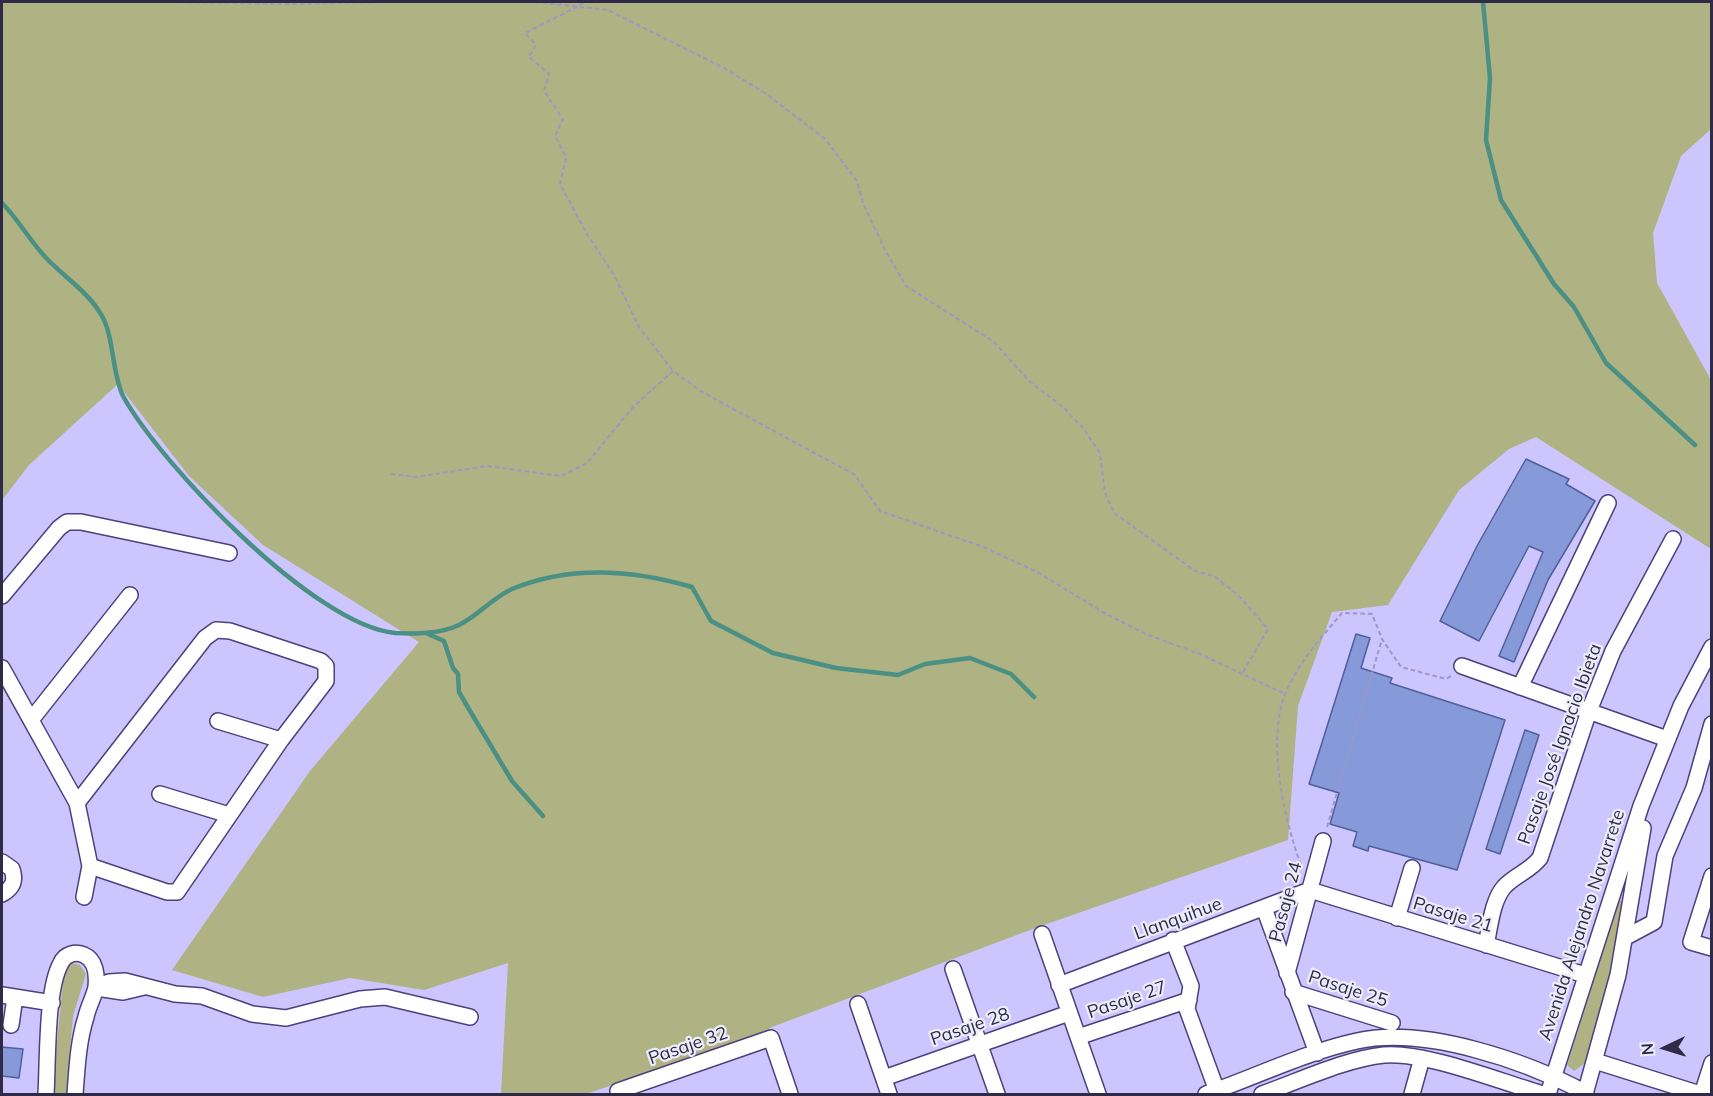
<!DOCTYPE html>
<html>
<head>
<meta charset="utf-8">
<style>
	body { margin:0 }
	#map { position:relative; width:1713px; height:1096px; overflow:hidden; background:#cdc5fd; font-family:Mulish,sans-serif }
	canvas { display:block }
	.frame { position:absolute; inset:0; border:3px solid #2f2a46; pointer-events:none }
	.north { position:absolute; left:1635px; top:1018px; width:60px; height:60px; -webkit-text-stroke:4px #edecfa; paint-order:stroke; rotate:266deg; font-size:16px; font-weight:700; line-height:24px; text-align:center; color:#2f2a46 }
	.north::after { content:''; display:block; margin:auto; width:21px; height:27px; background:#2f2a46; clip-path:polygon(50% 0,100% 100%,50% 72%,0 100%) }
</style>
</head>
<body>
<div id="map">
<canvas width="1713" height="1096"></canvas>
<div class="frame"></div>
<div class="north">N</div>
</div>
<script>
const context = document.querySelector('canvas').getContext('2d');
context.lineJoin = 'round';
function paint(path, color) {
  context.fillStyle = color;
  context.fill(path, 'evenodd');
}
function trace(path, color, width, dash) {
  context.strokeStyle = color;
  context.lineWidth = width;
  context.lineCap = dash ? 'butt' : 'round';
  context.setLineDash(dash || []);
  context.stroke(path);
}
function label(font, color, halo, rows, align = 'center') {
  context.font = font + ' Mulish,sans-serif';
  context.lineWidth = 4.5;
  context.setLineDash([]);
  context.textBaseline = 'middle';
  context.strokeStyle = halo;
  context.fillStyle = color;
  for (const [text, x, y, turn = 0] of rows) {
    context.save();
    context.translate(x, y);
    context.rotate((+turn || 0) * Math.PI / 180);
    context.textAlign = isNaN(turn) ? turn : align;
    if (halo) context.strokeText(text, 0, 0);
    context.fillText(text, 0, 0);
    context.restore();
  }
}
paint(new Path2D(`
	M2,2H1711V129L1681,156L1653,233L1657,283L1711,380V549L1536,437L1509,449L1459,490L1388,605L1332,612L1298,706L1288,840L1038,927L772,1027L760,1035L586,1094H501L508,963L424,990L350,978L263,997L172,970L310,771L419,642L263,545L189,476L118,384L29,465L2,500Z
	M1619,900L1624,903L1616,964L1585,1063L1574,1071L1567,1065Z
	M72,963L80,965L86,974L73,1016L66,1094H52L64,970Z`), '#afb282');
trace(new Path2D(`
	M1483,2L1490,78L1486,140L1501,200L1554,284L1574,307L1606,363L1695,445
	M2,203C19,220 31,243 48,260C67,279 89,293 102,316C114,337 112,374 123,396C161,465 315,626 395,633C416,634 440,634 459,625C478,616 492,598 512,589C570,565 634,570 692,587L711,621L773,653L836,668L898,675L925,664L970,658L1011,674L1034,697
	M428,634L444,641L453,668L458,674L459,692L470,711L512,781L543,816`), '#4a9084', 4.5);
const building = new Path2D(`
	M1526,459L1569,479L1566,484L1595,501L1548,580L1514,662L1499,656L1543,552L1529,546L1479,641L1440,621L1477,546Z
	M1356,634L1370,638L1361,668L1392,678L1390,683L1505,720L1457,870L1369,846L1368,851L1353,846L1357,832L1330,824L1339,793L1309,784Z
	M1525,730L1539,735L1500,854L1486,849Z
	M2,1047L23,1049L19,1078L2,1076Z`);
paint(building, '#8699d9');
trace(building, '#505f9b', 1.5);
const minor = new Path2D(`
	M2,596L59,528L67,522H81L229,553
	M1462,666L1667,739
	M2,668L77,803L90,866L84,897
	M1520,687L1608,503
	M31,720L130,595
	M218,721L281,740
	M160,794L229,815
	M77,803L205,638L216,630L230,631L321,661L326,666V681L281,740L177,892H167L90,866
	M2,862L12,869C16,881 13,888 2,894
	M1712,876L1691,942L1712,948
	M1310,890L1585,975
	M1264,908L1317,1053
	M1397,918L1412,868
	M1042,934L1098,1094
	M1626,937L1654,922L1665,856L1694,788L1712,724
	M1173,940L1191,986L1187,1009L1217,1091
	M1486,945C1490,927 1492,901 1504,887C1515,875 1530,871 1540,858L1589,711L1613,651L1673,539
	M953,969L997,1094
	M1287,973L1323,841
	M1059,985L1310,890
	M96,987L109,982L125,981L175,994L202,996L252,1014L286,1018L360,999L385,997L470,1017
	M97,988L123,992L144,987
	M1293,992L1392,1023
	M2,995L52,1003
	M858,1004L889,1094
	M11,1025L15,997
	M1078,1037L1189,1000
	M1595,1061L1700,1094
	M884,1078L1069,1013
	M618,1091L771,1038L790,1094
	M46,1094C48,1062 46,989 61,963C65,954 76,951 84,955C96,960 97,976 96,987C94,997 88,1007 86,1017C78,1042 77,1069 75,1094
	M1206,1094C1255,1077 1306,1052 1357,1041C1425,1026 1526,1061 1586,1093
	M1262,1094C1299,1081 1345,1059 1384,1055C1424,1051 1501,1082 1543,1094
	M1412,1094L1422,1058
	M1548,1094L1641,806L1681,706L1712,647
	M1585,1094L1618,975L1643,828
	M1702,1094L1712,1063`);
trace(minor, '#4d407c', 18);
trace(new Path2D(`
	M165,2L293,4L385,2
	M535,2L608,10L724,68L765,93L825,139L857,181L863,203L886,252L906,286L994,342L1029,381L1063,407L1083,428L1100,453L1105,493L1114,513L1195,571L1214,576L1240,597L1268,629L1242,674
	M583,2L579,6L525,33L536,45L529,57L549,74L544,91L563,119L555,136L566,157L560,184L588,236L613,273L639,327L673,371
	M391,474L416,477L487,466L561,476L587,463L633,407L673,371L702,392L855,475L880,511L986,548L1039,573L1106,614L1148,635L1200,654L1285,694
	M1327,827L1382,639
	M1301,865C1284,820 1266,738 1286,692C1299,662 1321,638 1342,613L1372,614L1382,639L1401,667L1446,679L1451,676`), '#9e96c6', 2, [4.5, 3]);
trace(minor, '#fff', 15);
label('18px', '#2f2a46', '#edecfa', [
	["Pasaje José Ignacio Ibieta",1560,744,-70],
	["Pasaje 24",1286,902,-75],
	["Pasaje 21",1453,915,17],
	["Llanquihue",1178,919,-20],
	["Avenida Alejandro Navarrete",1582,925,-72],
	["Pasaje 25",1348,989,18],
	["Pasaje 27",1127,1000,-19],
	["Pasaje 28",970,1027,-19],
	["Pasaje 32",688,1046,-19]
]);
</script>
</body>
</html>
